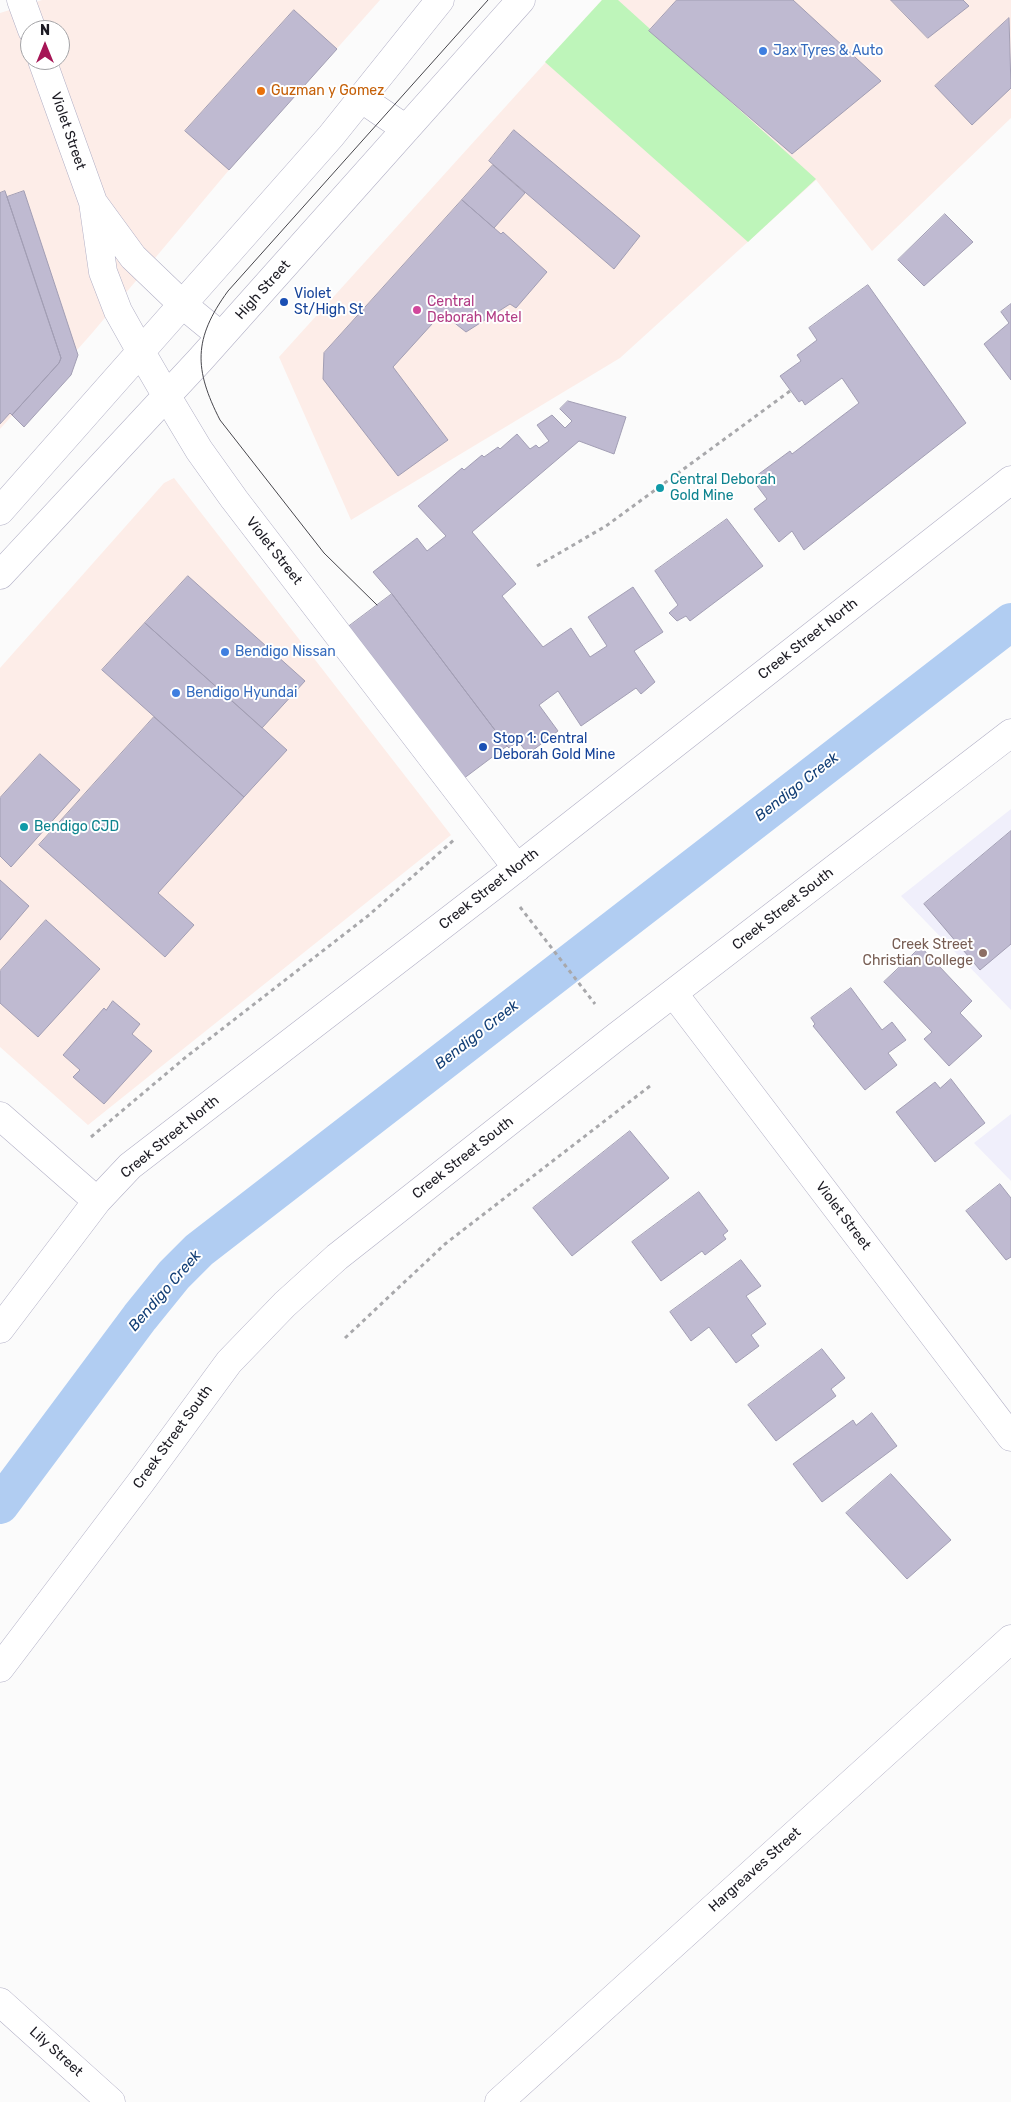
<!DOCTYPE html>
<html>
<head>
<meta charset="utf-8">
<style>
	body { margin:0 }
	#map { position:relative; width:1011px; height:2102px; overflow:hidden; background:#fbfbfb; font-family:Rubik,sans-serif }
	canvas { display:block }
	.north { position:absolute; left:20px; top:20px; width:50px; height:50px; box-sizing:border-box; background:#fff; border:1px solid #a4a4a7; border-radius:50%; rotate:0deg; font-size:14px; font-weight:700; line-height:20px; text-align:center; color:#1c1b23 }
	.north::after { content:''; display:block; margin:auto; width:18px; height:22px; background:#a61656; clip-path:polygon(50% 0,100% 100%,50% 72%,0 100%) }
</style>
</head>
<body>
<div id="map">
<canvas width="1011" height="2102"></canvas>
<div class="north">N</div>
</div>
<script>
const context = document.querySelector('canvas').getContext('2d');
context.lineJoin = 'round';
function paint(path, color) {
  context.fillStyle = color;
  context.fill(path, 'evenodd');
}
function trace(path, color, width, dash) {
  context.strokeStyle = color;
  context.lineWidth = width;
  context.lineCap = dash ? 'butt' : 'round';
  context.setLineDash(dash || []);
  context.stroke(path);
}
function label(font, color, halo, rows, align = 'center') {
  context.font = font + ' Rubik,sans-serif';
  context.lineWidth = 4;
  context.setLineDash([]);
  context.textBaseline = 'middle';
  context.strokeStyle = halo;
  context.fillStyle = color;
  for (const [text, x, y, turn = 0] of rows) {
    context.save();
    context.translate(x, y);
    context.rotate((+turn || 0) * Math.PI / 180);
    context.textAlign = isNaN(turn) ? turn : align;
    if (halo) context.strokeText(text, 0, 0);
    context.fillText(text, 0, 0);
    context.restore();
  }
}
paint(new Path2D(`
	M42,0H380L229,170L93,332L78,349L61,358L59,363L0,429V13ZM30,30H60V60H30Z
	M602,0H1011V118L872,251L816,180L620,358L351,520L279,357Z
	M174,478L451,835L88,1125L0,1047V668L164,483Z`), '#fdede8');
paint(new Path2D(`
	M1011,809V1010L901,896Z
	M1011,1114V1181L974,1143Z`), '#f0effb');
paint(new Path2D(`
	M602,0H618L816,179L748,242L545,62Z`), '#bef5ba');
trace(new Path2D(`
	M0,1505L140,1317L174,1275L199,1250L1011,622`), '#b1cdf2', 38);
const building = new Path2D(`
	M677,0H793L881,81L792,154L649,31Z
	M891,0H963L969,6L928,38Z
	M294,10L337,49L229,170L185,131Z
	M1009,18L1011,88L972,125L935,86Z
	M514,130L640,236L614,269L489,161Z
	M493,165L525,193L494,228L462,200Z
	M5,191L61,358L59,363L12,415L10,413L0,424V193Z
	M24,191L78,355L71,375L24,427L12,415L59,363L61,358L7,197Z
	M462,200L501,234L503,232L547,272L516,308L510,304L466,332L442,313L393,367L448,440L398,476L323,379L324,353Z
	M945,214L973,242L924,286L898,260Z
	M868,285L966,423L804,550L792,531L779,542L754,509L767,499L752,479L790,451L792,454L859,403L842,378L805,405L802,400L799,402L780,376L801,361L797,355L817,340L809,328Z
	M1011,304V380L984,344L1009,323L1001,312Z
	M568,401L626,417L614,454L579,441L472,532L516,584L502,596L543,647L571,628L590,657L607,646L588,617L633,587L663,632L634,651L655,682L641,694L636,688L581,726L558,691L539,705L558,731L528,754L518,741L509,748L507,746L392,594L373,572L417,538L427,551L446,536L418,506L462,468L464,470L482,455L484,457L498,447L500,449L517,434L530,449L536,445L539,448L549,441L537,425L552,415L565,428L572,421L560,409Z
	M727,519L763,566L690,621L686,616L677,621L669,613L678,605L655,571Z
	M188,576L305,681L262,728L145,623Z
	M392,594L507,746L463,779L348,627Z
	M145,623L287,750L244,797L102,670Z
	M154,717L244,797L158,893L194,925L165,957L39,845Z
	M40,754L80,790L11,867L0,856V798Z
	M1011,831V944L980,970L924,904Z
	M0,880L29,906L0,940Z
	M46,920L100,969L38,1037L0,1003V971Z
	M921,947L972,1001L960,1013L982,1036L949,1066L924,1039L932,1032L884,982Z
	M851,988L882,1030L892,1022L906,1040L888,1053L897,1065L865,1090L813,1026L815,1024L811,1018Z
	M113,1001L140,1024L132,1034L152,1051L104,1104L73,1077L80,1070L63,1055L104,1008L106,1010Z
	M951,1079L985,1123L935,1162L896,1112L935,1082L940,1088Z
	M630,1131L669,1178L572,1256L533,1208Z
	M1000,1184L1011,1198V1257L1006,1260L966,1211Z
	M699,1192L728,1231L723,1235L726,1239L705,1255L702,1251L661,1281L632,1242Z
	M741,1260L761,1286L746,1296L766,1324L751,1335L759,1346L736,1363L709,1327L691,1341L670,1312Z
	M822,1349L845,1378L831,1389L836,1396L776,1441L748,1405Z
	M872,1413L897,1446L822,1502L793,1464L853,1420L856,1425Z
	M891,1474L951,1540L907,1579L846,1513Z`);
paint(building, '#bfbad1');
trace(building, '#a29eb4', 1);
const minor = new Path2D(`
	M21,0L32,30
	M42,60L93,202L103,272L118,311L141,352
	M95,205L133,257L182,304
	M166,395L199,450L234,499L517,868
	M674,994L1011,1437
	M0,1116L97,1201
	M0,1329L97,1201L130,1166L500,881L1011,480
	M0,1668L141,1482L229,1362L285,1304L337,1257L616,1037L1011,733
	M0,2002L111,2102
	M499,2102L1011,1639`);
const highway = new Path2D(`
	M362,99L406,129
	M182,304L221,336
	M141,352L166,395
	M0,511L331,136L440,0
	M0,575L200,360L521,0`);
trace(minor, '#b1afc5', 29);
trace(highway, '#b1afc5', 29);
trace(new Path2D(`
	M537,566L606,526L790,391
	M520,907L595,1004
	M91,1137L186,1057L369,915L455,839
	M345,1338L445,1244L650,1086`), '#a8a8ab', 3, [4, 4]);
trace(minor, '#fff', 28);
trace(highway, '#fff', 28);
trace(new Path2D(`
	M377,605L324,553L220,420C194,369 193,339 228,291L488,0`), '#47464c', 1);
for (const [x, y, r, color] of [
	[763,51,5,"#3f7fe0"],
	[261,91,5,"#e8710a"],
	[284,302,5,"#1a4fb4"],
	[417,310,5,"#d1479c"],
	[660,488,5,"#0f9aa8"],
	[225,652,5,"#3f7fe0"],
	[176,693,5,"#3f7fe0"],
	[483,747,5,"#1a4fb4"],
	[24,827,5,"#0f9aa8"],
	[983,953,5,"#8d6e63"]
]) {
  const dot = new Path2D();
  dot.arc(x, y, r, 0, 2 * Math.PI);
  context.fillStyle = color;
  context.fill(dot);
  trace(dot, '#fff', 2);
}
label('14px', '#366cbe', '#fff', [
	["Jax Tyres & Auto",773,51],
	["Bendigo Nissan",235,652],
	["Bendigo Hyundai",186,693]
], 'left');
label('14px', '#c56008', '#fff', [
	["Guzman y Gomez",271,91]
], 'left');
label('14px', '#1c1b23', '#fff', [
	["Violet Street",68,131,71],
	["High Street",263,290,-48],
	["Violet Street",274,551,52],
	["Creek Street North",808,639,-38],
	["Creek Street North",489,889,-38],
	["Creek Street South",783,909,-38],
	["Creek Street North",170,1137,-39],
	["Creek Street South",463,1158,-38],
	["Violet Street",843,1216,53],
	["Creek Street South",173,1437,-54],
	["Hargreaves Street",755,1870,-42],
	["Lily Street",56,2052,42]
]);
label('14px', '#164399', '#fff', [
	["Violet",294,294],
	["St/High St",294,310],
	["Stop 1: Central",493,739],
	["Deborah Gold Mine",493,755]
], 'left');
label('14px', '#b23c85', '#fff', [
	["Central",427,302],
	["Deborah Motel",427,318]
], 'left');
label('14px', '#0d838f', '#fff', [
	["Central Deborah",670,480],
	["Gold Mine",670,496],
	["Bendigo CJD",34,827]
], 'left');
label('14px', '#785e54', '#fff', [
	["Creek Street",973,945],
	["Christian College",973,961]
], 'right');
label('italic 15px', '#133f76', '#fff', [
	["Bendigo Creek",797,787,-38],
	["Bendigo Creek",477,1035,-38],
	["Bendigo Creek",165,1291,-49]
]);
</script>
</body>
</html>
